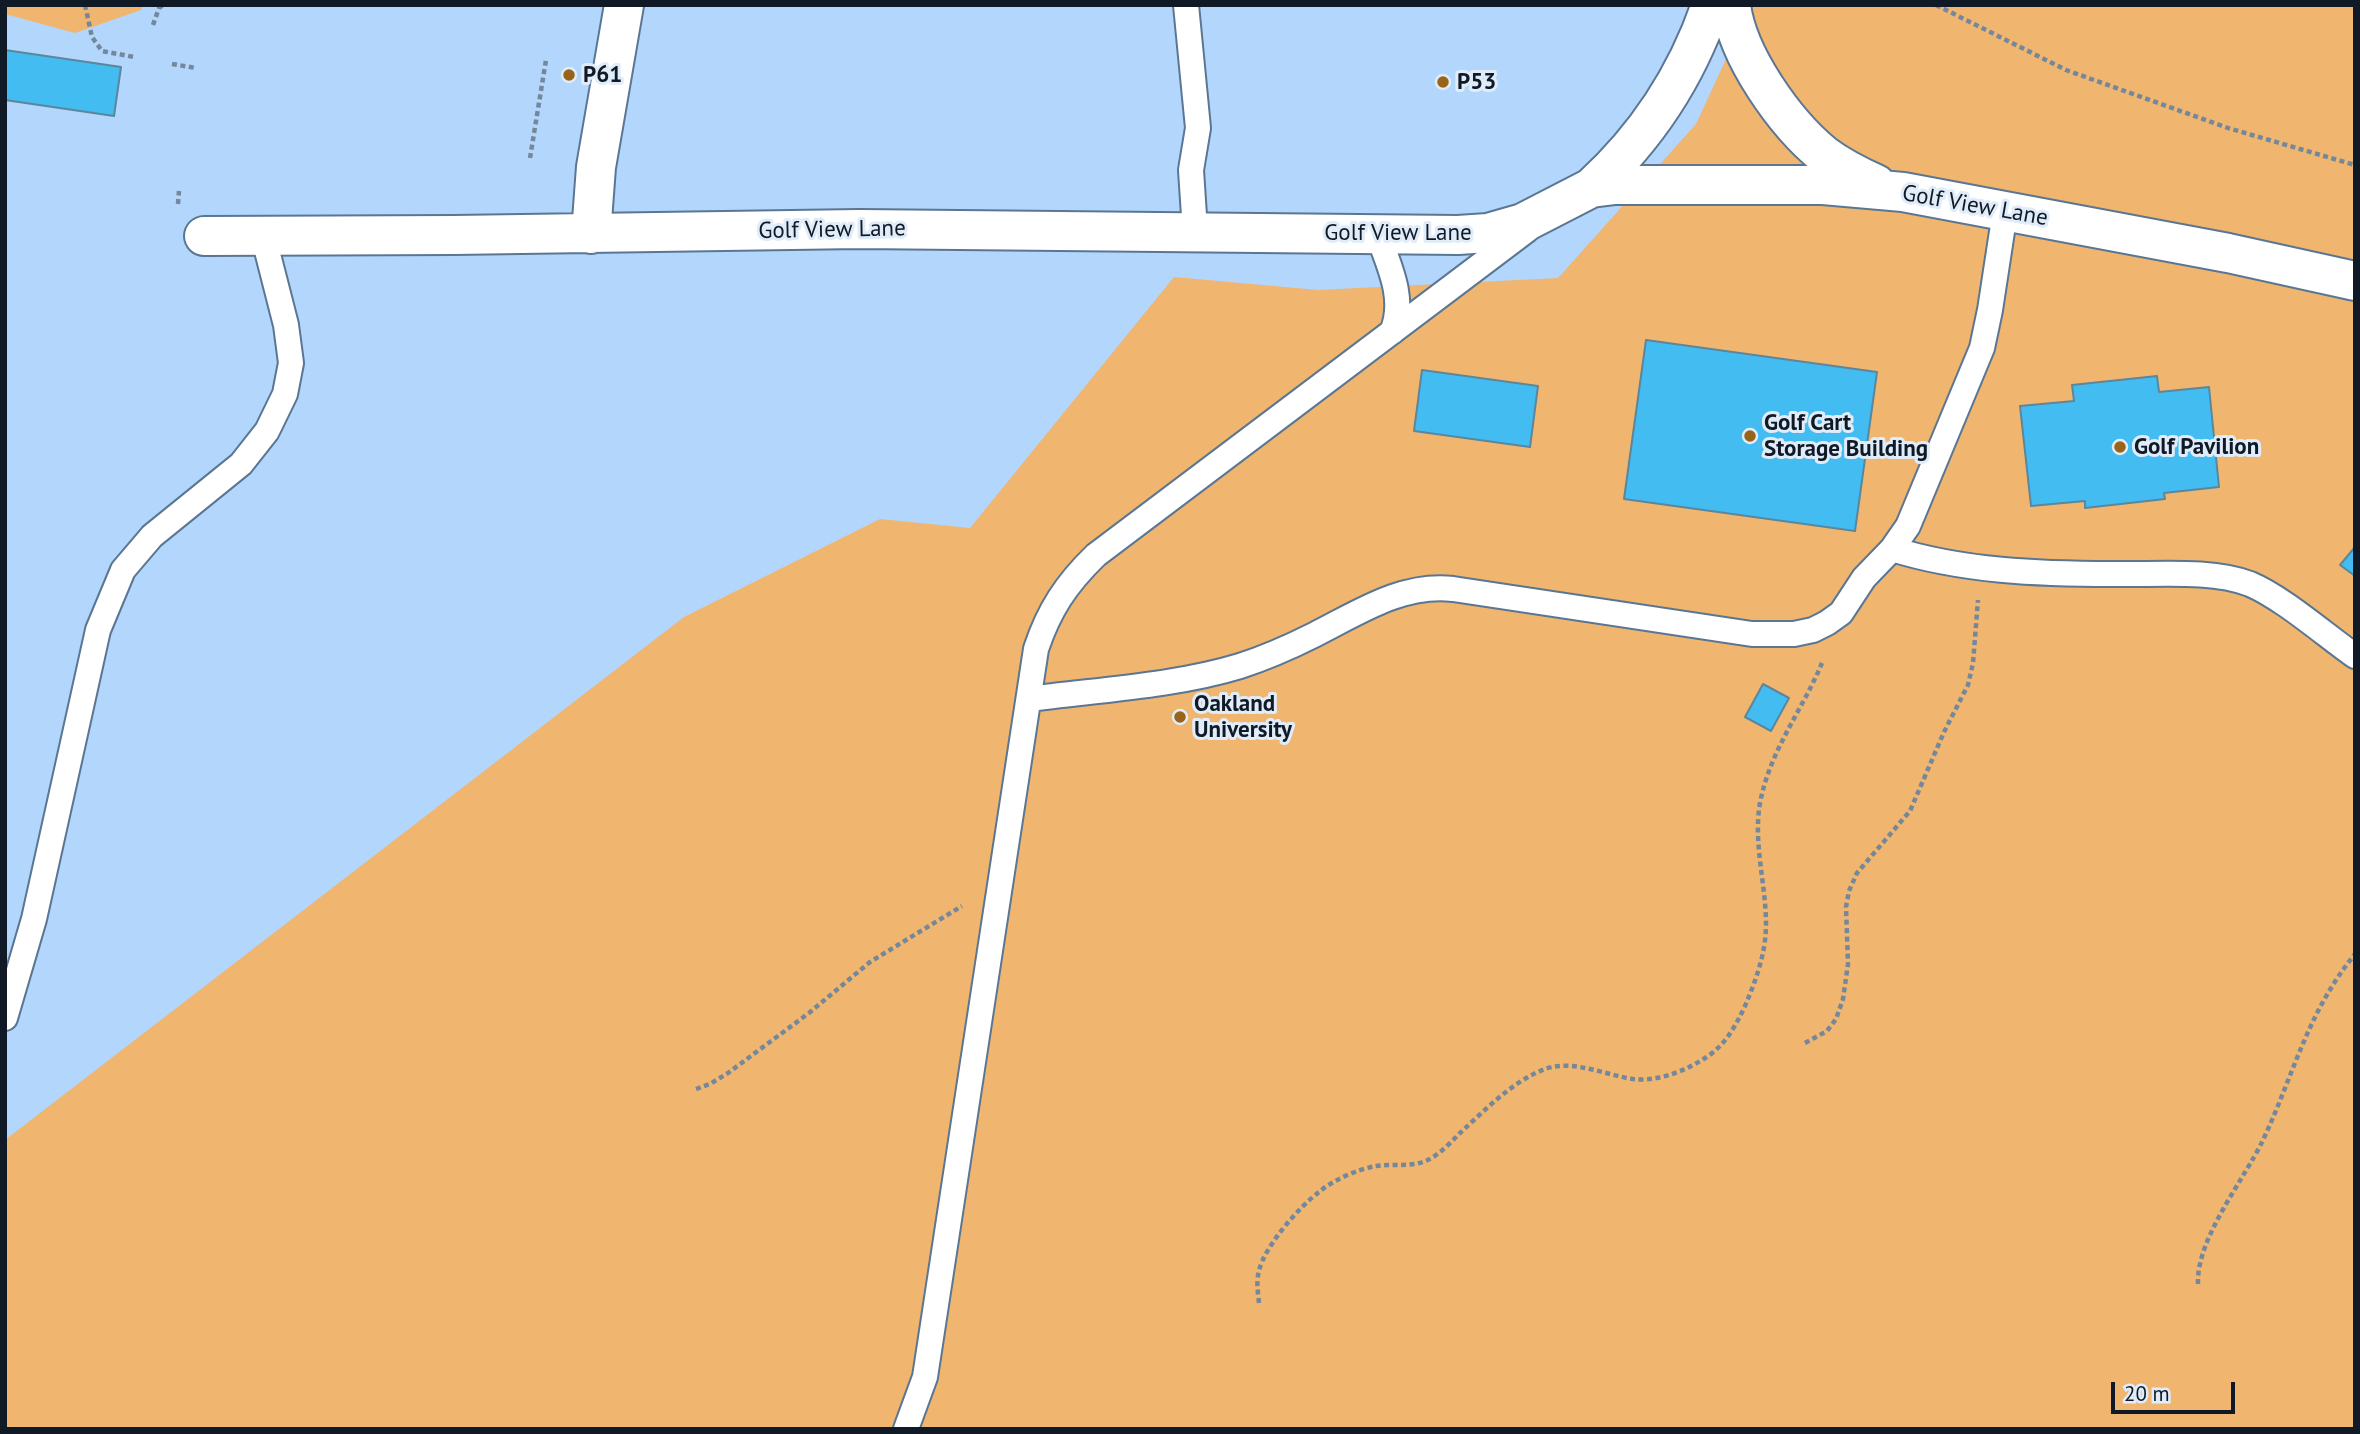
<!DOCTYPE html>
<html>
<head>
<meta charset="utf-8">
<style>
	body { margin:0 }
	#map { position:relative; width:2360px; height:1434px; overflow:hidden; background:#c8e0fb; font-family:"PT Sans",sans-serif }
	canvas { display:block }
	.frame { position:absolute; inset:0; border:7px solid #101a26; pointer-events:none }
	.scale { position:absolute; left:2111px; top:1382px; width:124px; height:32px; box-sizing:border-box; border:4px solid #101a26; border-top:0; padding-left:9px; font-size:21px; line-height:24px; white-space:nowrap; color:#101a26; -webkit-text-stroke:5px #e0ecf9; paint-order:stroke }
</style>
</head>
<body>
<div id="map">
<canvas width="2360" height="1434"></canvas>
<div class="frame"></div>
<div class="scale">20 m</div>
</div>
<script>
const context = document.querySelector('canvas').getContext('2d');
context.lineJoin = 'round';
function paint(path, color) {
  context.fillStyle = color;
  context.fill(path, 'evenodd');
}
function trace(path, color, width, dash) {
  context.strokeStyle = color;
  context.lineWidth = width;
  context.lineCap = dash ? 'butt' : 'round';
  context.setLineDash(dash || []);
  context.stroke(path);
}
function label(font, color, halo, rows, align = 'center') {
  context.font = font + ' "PT Sans",sans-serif';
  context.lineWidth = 6;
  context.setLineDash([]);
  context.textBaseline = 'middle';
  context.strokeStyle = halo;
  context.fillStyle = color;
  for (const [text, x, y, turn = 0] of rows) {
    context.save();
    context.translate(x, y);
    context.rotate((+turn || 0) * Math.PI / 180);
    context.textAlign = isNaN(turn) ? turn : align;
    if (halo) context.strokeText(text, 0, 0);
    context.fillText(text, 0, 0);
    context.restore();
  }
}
paint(new Path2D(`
	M5,5H2355V1429H5Z`), '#b2d6fc');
paint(new Path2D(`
	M5,5H143L141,10L75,33L5,14Z
	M1751,5H2355V1429H5V1140L684,617L880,519L970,528L1174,277L1318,290L1558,278L1696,124Z`), '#f0b66f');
const building = new Path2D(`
	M5,50L121,67L114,116L5,100Z
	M1646,340L1877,372L1855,531L1624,499Z
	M1422,370L1538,386L1530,447L1414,431Z
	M2157,376L2159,392L2209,387L2219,487L2164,493L2165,499L2085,508V501L2031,506L2020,406L2074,401L2072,385Z
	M2355,547V576L2340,565Z
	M1763,684L1789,698L1771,731L1745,717Z`);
paint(building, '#43bcf1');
trace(building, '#5c869b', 2);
const lane = new Path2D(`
	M1186,5L1198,128L1191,170L1195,231
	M1378,235C1389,266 1406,299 1392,332
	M1892,549L1908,526L1982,348L1990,310L2005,212
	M1029,699C1096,690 1175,686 1240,666C1265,658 1290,647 1314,635C1358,613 1402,583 1453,589L1752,634H1794L1813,630L1827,623L1841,613L1864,578L1892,549C1962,571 2039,574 2113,574C2154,575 2212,569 2250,584C2283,598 2325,635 2355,656
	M5,1018L34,919L98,630L123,570L152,536L241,464L267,431L285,394L291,363L286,325L263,235
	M906,1429L925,1377L1036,649C1049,610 1066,584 1096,555L1527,230`);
const street = new Path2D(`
	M1731,5C1737,56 1785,123 1824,155C1840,167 1858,176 1876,184
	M1591,188C1647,137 1686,78 1711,5
	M591,234L596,167L624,5
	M204,236L454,235L859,229L1458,235L1488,233L1523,223L1591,188L1615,185H1823L1903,192L2228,253L2355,281`);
trace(lane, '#5b7693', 28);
trace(street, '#5b7693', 42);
trace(new Path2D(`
	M85,5L92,37L102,51L134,57
	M1936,5L2066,70L2228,128L2355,165
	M153,25L159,8L163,5
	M172,64L196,68
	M530,158L546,60
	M178,204L179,191
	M1805,1043L1827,1031L1836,1019L1843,999L1848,964L1846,907L1849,891L1857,873L1910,811L1944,732L1968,685L1973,663L1978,600
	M696,1089L710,1084L728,1073L809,1013L870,962L962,906
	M2198,1284C2196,1239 2244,1180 2263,1140C2294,1074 2307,1013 2355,954
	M1259,1303C1258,1292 1256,1282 1259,1271C1264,1247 1299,1207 1319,1192C1333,1180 1358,1169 1376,1166C1396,1163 1415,1169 1433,1157C1443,1151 1452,1141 1460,1133C1485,1110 1513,1081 1545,1069C1573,1059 1605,1075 1633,1079C1658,1082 1688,1070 1708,1056C1726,1044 1736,1025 1745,1006C1756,980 1766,953 1766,924C1766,884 1753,844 1760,803C1770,750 1802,711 1822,663`), '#75879b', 4.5, [5, 3.5]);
trace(lane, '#fff', 24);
trace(street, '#fff', 38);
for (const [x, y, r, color] of [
	[569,75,7,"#986419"],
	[1443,82,7,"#986419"],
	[1750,436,7,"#986419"],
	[2120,447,7,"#986419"],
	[1180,717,7,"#986419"]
]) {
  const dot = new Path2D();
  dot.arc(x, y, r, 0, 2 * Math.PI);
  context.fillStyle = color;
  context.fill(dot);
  trace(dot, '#e0ecf9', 2.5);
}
label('bold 23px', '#101a26', '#e0ecf9', [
	["P61",583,75],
	["P53",1457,82],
	["Golf Cart",1764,423],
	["Storage Building",1764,449],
	["Golf Pavilion",2134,447],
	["Oakland",1194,704],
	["University",1194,730]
], 'left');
label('23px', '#101a26', '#e0ecf9', [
	["Golf View Lane",1975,206,10],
	["Golf View Lane",832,230,-1],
	["Golf View Lane",1398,233]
]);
</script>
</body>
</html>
